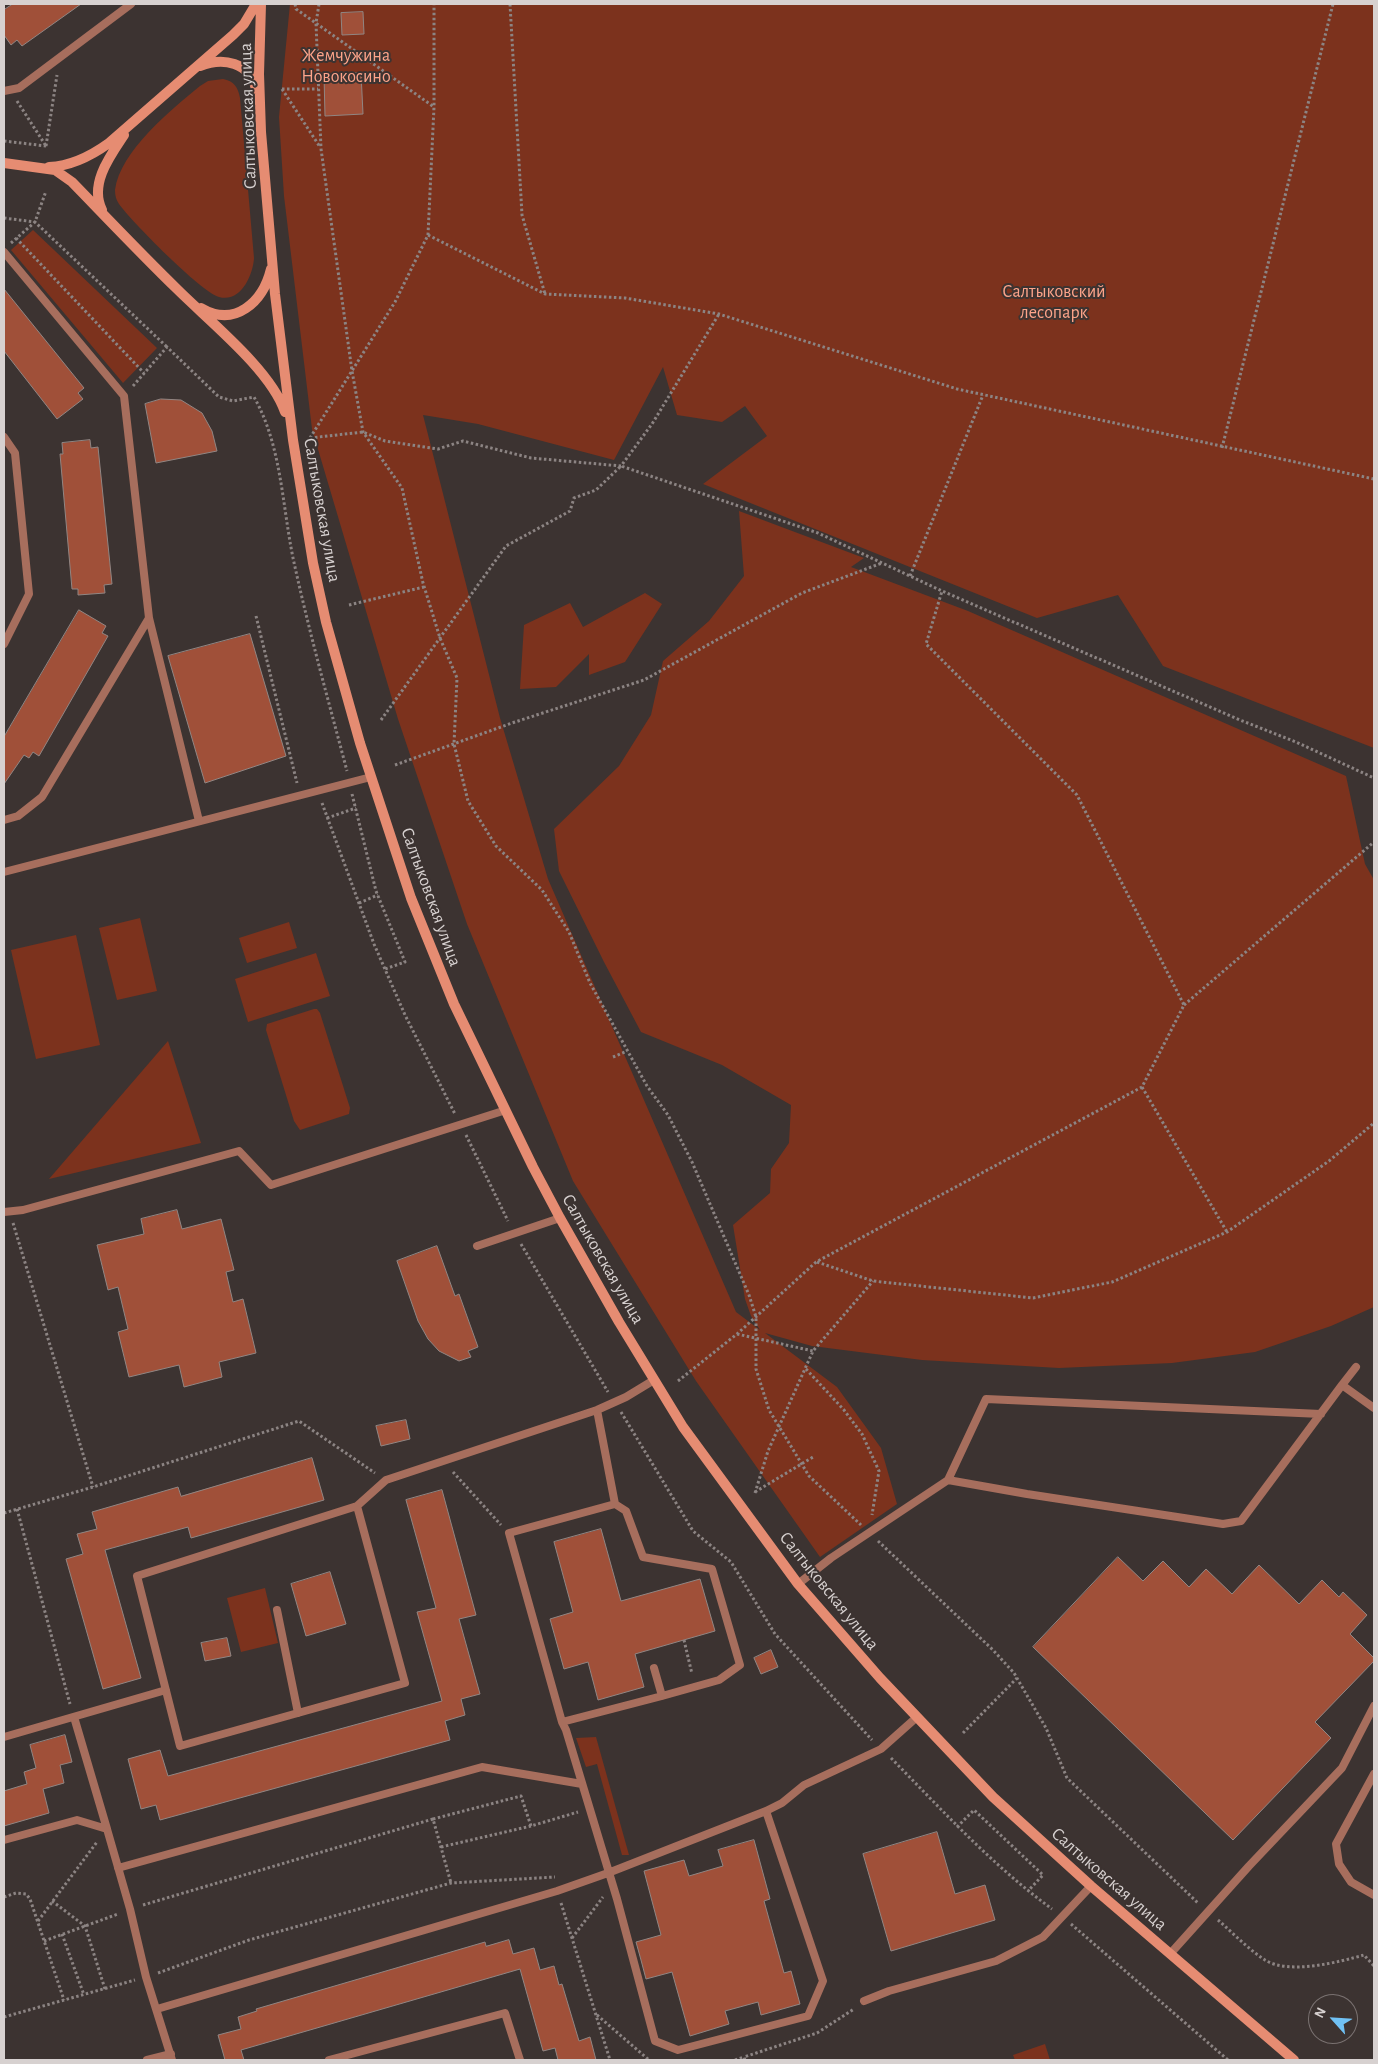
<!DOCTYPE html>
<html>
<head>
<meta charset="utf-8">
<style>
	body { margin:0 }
	#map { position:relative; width:1378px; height:2064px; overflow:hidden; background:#3c3331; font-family:"Alegreya Sans",sans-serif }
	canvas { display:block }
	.frame { position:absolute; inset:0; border:5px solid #d7d1d0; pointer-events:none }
	.north { position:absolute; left:1308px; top:1994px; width:50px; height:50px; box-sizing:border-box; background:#3c3331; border:1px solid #7a7271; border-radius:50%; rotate:296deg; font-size:14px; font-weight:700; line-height:20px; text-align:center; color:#d7d1d0 }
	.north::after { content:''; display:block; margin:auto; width:18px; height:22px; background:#70c1f4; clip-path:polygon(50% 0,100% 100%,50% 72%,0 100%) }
</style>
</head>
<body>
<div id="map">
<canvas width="1378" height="2064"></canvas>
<div class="frame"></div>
<div class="north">N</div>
</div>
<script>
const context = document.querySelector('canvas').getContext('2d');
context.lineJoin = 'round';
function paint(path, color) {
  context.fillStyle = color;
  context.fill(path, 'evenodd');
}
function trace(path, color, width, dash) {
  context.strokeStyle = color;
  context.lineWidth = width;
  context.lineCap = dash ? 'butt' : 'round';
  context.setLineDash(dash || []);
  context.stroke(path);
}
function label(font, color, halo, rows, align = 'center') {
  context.font = font + ' "Alegreya Sans",sans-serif';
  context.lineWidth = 4;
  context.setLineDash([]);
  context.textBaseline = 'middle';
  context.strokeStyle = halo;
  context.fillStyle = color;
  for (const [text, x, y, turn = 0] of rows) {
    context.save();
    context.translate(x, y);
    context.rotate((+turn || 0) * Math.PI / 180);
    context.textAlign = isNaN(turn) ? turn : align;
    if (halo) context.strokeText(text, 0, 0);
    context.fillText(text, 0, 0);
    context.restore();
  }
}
paint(new Path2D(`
	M290,4H1374V748L1163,666L1118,595L1037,618L703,484L767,436L745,406L722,422L677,415L663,367L614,460L478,424L423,415L500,718L548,879L736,1312L760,1330L751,1316L745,1299L733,1225L770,1193L771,1169L789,1143L791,1105L722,1065L641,1032L604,962L559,871L554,829L619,766L651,715L663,661L709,621L744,576L739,511L864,558L851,567L968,611L1346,776L1365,864L1374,880V1307L1331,1326L1255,1352L1172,1363L1059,1368L922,1360L812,1346L765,1333L837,1387L881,1448L897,1504L820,1557L696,1381L573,1181L467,924L398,719L312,429L284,196L279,117Z
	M223,79C234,81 238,87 240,98L254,258C253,275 241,303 219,297C201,292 131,221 119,204C116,200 115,195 115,190C120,151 172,109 200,86L208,81Z
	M33,230L157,348L123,383L11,250Z
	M645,593L662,604L625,662L589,675V654L556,687L520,689L524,625L570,603L583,627Z
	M140,918L157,991L117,1000L99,928Z
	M289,922L297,948L247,963L239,938Z
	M76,935L100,1045L36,1059L11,950Z
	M316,953L330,996L248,1022L235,979Z
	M314,1009H317L320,1013L350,1108L349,1114L300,1130L294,1121L266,1030L267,1024Z
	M168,1041L201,1143L49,1179Z
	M265,1588L278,1643L241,1652L227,1598Z
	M596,1737L629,1855H622L597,1764L586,1767L576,1738Z
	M1045,2044L1050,2060H1015L1013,2055Z`), '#7c321d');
const building = new Path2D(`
	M13,4H81L22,46L17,40L11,45L4,35V10Z
	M363,12L364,34L342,35L341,13Z
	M361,73L363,114L325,116L324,75Z
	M4,289L84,388L78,393L83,399L57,419L4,351Z
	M161,399L181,400L202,413L212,431L217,451L156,463L145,404Z
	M90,440L91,448L98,447L112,584L104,585L105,593L78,595V589H72L60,454H63L62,443Z
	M79,610L106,626L102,633L108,636L39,756L33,752L29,758L24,755L4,784V737Z
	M250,634L286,756L205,783L168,656Z
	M177,1210L182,1229L221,1219L234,1270L226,1272L233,1302L243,1299L256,1353L219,1362L222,1377L184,1387L179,1365L129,1377L118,1332L128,1329L118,1287L108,1290L97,1245L144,1234L141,1219Z
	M437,1246L455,1296L459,1294L478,1347L468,1351L471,1357L459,1361L439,1351L428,1339L418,1321L397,1261Z
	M406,1420L410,1439L381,1446L376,1426Z
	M312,1458L324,1500L191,1538L188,1527L105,1550L141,1678L103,1689L66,1559L83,1554L77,1534L97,1529L92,1512L178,1487L181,1496Z
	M442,1490L476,1615L459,1619L480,1694L461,1699L465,1715L445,1721L450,1740L160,1820L156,1805L141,1809L128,1759L160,1750L168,1776L442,1701L417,1612L436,1608L406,1500Z
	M601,1529L621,1601L700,1579L715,1631L635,1654L644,1687L598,1700L588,1662L564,1669L550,1619L573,1612L554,1542Z
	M1118,1557L1143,1581L1163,1561L1189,1587L1206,1569L1232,1594L1259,1565L1299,1604L1322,1580L1339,1597L1343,1592L1367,1615L1350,1634L1374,1658V1661L1315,1722L1331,1738L1233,1840L1033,1647Z
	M330,1572L346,1624L306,1636L291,1584Z
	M227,1638L231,1656L205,1661L201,1643Z
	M771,1650L778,1667L761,1674L754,1658Z
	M65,1735L72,1762L60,1765L64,1783L43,1789L49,1813L4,1826V1791L27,1784L24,1772L36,1768L30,1745Z
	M937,1832L955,1894L985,1885L995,1920L891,1951L863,1854Z
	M754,1840L770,1899L764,1901L784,1973L791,1971L800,2004L761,2015L758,2002L725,2011L729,2024L690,2036L672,1972L646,1979L641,1960L636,1942L661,1935L644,1871L684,1860L689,1876L723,1866L718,1850Z
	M509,1940L513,1954L534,1948L540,1970L554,1966L559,1985L562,1984L579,2041L590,2037L596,2060H558L555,2048L543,2051L520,1969L241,2050L244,2060H225L218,2035L241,2029L238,2017L257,2011L256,2009L485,1942L486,1946Z`);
paint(building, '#a05039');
trace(building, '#918683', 1);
trace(new Path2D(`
	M295,4L296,9L434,107
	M319,4L316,23L321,149L352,371L363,432L402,488L423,583L440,638L457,678L454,744L468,801L496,846L542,890L569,932L590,983L647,1086L668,1115L692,1162L749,1295L756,1317V1369L769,1410L809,1476L861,1525
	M510,4L522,215L545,294
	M282,89L320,147
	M282,89H318
	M17,101L46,146
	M4,141L46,146
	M46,146L57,75
	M4,218L35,222L167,347
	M428,235L545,294L625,298L719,314L957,389L1374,479
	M16,238L144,373
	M11,243L35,222L46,191
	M133,386L167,347L219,397L233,401L254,397C283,448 282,511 295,567C310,635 329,703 347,771
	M310,438L363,432L385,441L438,449L463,441L531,458L621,466L652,424L719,314
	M310,438L395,302L428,235L434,107V4
	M1222,448L1333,4
	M910,576L983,395
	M349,605L424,587
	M256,616L297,783
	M381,720L506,546L570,511L574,498L596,490L621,466L818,533L942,591L1240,720L1296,742L1374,778
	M395,765L512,723L644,680L802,593L882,563
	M352,794L376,891L405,962L385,969
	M322,803L374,944L405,1015L455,1114
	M327,818L356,808
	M359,903L378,895
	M1184,1005L1374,842
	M613,1057L627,1051
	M1142,1087L1227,1232
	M466,1135L508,1221
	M13,1223L93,1487
	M521,1244L608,1392
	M817,1262L873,1281L1033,1298L1112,1282L1227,1232L1329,1161L1374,1123
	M737,1334L813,1351
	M806,1369L844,1410L862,1434L879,1471L872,1515
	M678,1381L737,1334L816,1262L1142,1087L1184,1005L1077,795L926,644L942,591
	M621,1412L693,1531L731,1562L775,1634L872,1740
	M453,1472L501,1525
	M755,1492L813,1457
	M755,1493L768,1451L813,1351L873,1281
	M17,1509L70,1704
	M4,1513L93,1487L299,1421L375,1473
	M878,1541L993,1650L1014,1673L1046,1728L1067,1778L1198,1903
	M684,1640L692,1674
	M963,1733L1017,1678
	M891,1758C943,1811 992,1865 1052,1909
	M433,1819L521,1796L531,1826L578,1812
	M957,1827L974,1810L1043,1875L1028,1891
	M441,1847L531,1826
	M4,1897L16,1893L26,1894L30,1899L64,2000
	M52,1901L85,1926L105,1989
	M561,1903L610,2060
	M143,1905L433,1819L451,1883
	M1218,1920C1233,1933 1248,1949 1265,1960C1289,1975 1339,1962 1364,1955L1374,1966
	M38,1921L97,1842
	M1071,1924L1228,2060
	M62,1934L84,1995
	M572,1938L603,1897
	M44,1941L118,1914
	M158,1973L249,1940L451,1883L555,1877
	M597,2015L649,2060
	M4,2017L135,1980
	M735,2060L744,2057
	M745,2060L744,2057L817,2033L854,2009`), '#8c8483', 3, [2.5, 2.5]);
trace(new Path2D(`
	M4,91L19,88L131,4
	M4,252L124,396L149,618L42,797L18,816L4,820
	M4,437L15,453L29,594L4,644
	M149,618L199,821
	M4,872L371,777
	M4,1212L23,1210L239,1151L271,1185L506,1110
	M477,1246L560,1218
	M1342,1385L1356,1367
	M597,1410L615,1504L509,1533L562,1722L566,1730L617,1899L655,2041L678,2050L808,2016L823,1981L766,1811
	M948,1480L986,1399L1321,1414
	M615,1504L626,1511L643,1557L712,1569L740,1665L719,1680L662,1696
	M357,1506L405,1683L180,1746L137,1576L357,1506L386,1480L597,1410L626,1397L654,1380
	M798,1584L831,1558L948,1480L1027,1494L1223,1524L1241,1521L1342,1385L1374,1408
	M277,1610L298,1713
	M74,1717L107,1829
	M562,1722L662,1696L654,1668
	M4,1737L166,1690
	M1374,1774L1336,1844L1339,1864L1351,1882L1374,1895
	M4,1840L77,1820L107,1829L130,1909L146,1977L172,2060
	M118,1868L482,1767L582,1784
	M1170,1954L1249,1866L1342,1768L1374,1706
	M864,2001L889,1991L996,1961L1043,1937L1091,1886
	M157,2009L557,1891L608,1873L766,1811L782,1803L804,1785L881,1749L917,1717
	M147,2060L171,2054
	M329,2060L505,2013L520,2060`), '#a76e5d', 8);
trace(new Path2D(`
	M261,4L259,74L261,132L275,294L293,440L313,563L326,622L360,743L411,898L454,1004L533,1167L560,1218L619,1322L683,1427L798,1584L880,1678L993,1797L1091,1886L1294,2060
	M200,66C223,57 250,62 256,89
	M4,163L55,170L72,182C107,218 141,254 177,289C209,321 271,370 285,412
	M49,167C72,166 91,156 109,143L233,35L244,24L256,4
	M102,210C89,184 110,156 124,135
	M201,308C235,328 263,302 271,269`), '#e68c72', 10);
label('18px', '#fea48a', '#3c3331', [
	["Жемчужина",346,56],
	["Новокосино",346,77],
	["Салтыковский",1054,292],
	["лесопарк",1054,313]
]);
label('18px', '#d7d1d0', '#3c3331', [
	["Салтыковская улица",248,116,-92],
	["Салтыковская улица",322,510,80],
	["Салтыковская улица",431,897,70],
	["Салтыковская улица",603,1259,60],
	["Салтыковская улица",829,1591,51],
	["Салтыковская улица",1109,1879,41]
]);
</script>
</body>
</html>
